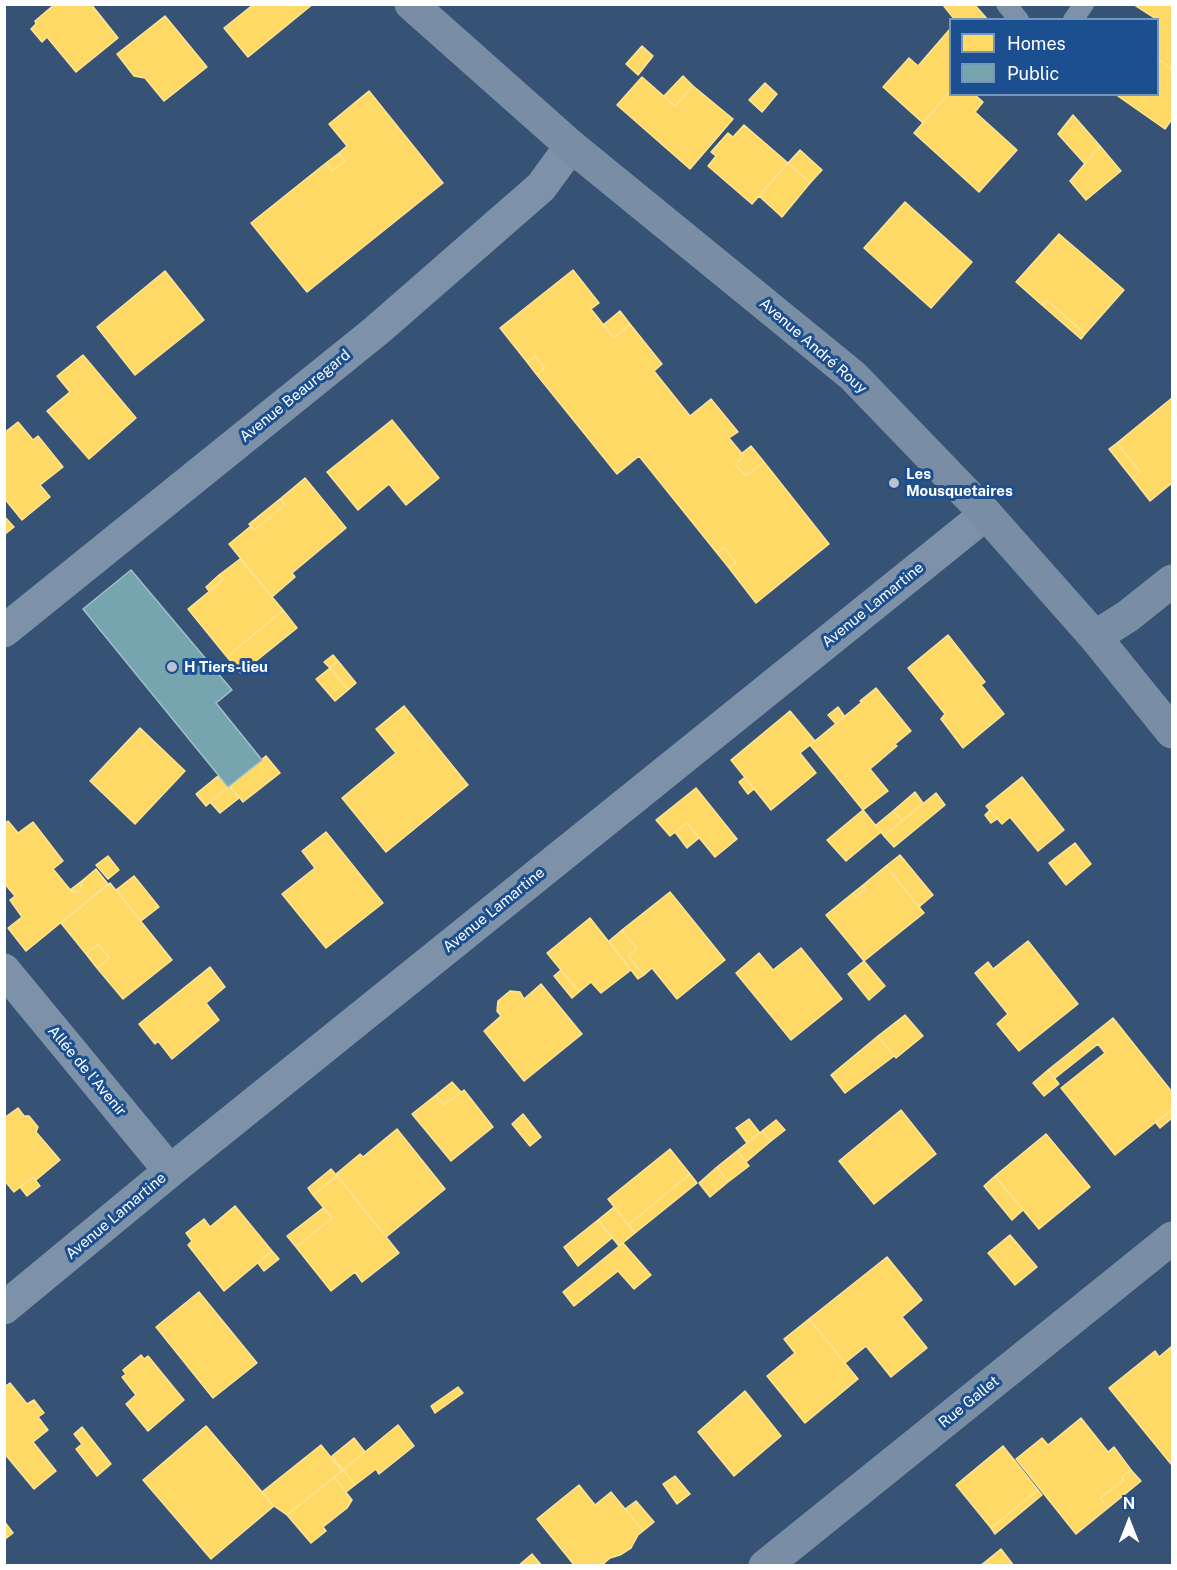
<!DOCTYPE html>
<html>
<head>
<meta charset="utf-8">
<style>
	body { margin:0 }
	#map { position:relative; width:1177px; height:1570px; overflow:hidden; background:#365274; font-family:"Public Sans",sans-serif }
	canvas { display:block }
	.frame { position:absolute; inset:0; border:6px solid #fff; pointer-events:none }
	.legend { position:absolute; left:949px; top:18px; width:210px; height:78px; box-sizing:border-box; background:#1b4f8f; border:2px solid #7695bc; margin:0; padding:8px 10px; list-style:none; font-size:18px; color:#fff }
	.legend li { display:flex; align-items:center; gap:12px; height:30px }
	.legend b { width:30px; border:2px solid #7695bc }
	.north { position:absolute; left:1099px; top:1492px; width:60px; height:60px; -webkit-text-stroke:4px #1b4f8f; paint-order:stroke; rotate:0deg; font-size:16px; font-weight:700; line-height:24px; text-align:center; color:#fff }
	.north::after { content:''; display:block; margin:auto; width:21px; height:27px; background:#fff; clip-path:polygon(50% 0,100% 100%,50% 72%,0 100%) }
</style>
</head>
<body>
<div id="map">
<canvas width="1177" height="1570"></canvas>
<div class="frame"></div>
<ul class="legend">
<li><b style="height:16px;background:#ffd966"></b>Homes</li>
<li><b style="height:16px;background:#76a5af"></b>Public</li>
</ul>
<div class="north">N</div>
</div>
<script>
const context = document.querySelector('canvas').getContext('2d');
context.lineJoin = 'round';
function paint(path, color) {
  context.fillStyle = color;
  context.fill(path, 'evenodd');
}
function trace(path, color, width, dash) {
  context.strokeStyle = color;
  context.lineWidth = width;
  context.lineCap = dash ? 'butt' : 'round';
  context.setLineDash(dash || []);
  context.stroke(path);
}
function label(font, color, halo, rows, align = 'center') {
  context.font = font + ' "Public Sans",sans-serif';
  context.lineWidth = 6;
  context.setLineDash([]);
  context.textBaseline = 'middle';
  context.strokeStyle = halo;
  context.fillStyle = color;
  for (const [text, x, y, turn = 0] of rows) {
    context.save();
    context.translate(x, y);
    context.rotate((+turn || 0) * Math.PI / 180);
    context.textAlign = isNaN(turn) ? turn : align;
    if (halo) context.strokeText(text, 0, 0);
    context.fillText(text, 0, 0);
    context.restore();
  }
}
const homes = new Path2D(`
	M55,4H91L118,38L76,72L47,37L42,42L31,29L36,24L35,21Z
	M254,4H313L248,57L224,28Z
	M974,4L988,20H955L943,5Z
	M1133,4H1172V69L1158,59V20Z
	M165,16L207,67L164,101L145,78L134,76L117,54Z
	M950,29V92L923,123L883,87L909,58L918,66Z
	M642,46L653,56L638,75L626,64Z
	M1158,59L1172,69V119L1165,129L1115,94H1158Z
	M683,76L693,86L675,106L664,96Z
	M642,77L675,106L693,86L733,119L690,169L617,105Z
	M765,83L777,94L762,112L749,100Z
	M369,91L443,183L307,292L251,223L326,163L332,171L345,161L339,153L347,146L329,124Z
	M950,92V94H974L983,102L975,112L1017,150L979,192L914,133Z
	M1073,115L1100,146L1085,164L1058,134Z
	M744,125L788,163L752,204L708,166L716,156L711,152L728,133L733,137Z
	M1100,146L1121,171L1086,200L1070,181Z
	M800,150L822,170L810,183L788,163Z
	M339,153L345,161L332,171L326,163Z
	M788,163L810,183L782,217L759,196Z
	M905,202L972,262L931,308L864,248Z
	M1059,234L1124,290L1085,334L1047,300L1042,305L1016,282Z
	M573,270L599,303L591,309L614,338L630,324L662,364L654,371L690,416L711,399L738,432L729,438L744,456L735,464L746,476L764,462L829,544L756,603L729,568L736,563L724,547L717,553L639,456L617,474L537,375L545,368L535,356L527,362L500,328Z
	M165,271L204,320L135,375L97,327Z
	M1047,300L1085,334L1081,339L1042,305Z
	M620,311L630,324L614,338L603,325Z
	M83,355L136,418L89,459L47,411L70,392L57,376Z
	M535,356L545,368L537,375L527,362Z
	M1172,398V483L1150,501L1132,478L1140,472L1117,443Z
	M392,420L439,478L406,505L389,484L358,510L327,472Z
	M18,422L33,440L38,436L63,467L40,485L50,497L22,520L4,498V433Z
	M1117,443L1140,472L1132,478L1109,449Z
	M751,446L764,462L746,476L735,464L744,456L741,454Z
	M305,478L346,528L292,573L295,577L272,597L229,544L251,526L254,530L285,504L280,499Z
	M280,499L285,504L254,530L249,524Z
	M4,516L14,527L4,535Z
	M724,547L736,563L729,568L717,553Z
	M240,559L283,610L227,657L188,609L223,580L219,575Z
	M219,575L223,580L209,591L206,587Z
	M283,610L297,628L241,673L227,657Z
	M948,635L985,682L981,685L1004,714L963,748L941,719L945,714L908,668Z
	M333,655L338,661L330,668L324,662Z
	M338,661L356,683L348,690L330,668Z
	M330,668L348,690L335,701L316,679Z
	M876,688L911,731L895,744L897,746L870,769L888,791L863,810L810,745L862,702L860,701Z
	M404,706L468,785L386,852L342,798L396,753L376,729Z
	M838,707L845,717L836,724L828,715Z
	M790,711L815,741L800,753L816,773L771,810L731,760Z
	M140,728L185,771L135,824L90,781Z
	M266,756L280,773L243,802L230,786Z
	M218,776L228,787L206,806L196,794Z
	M745,777L754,789L748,794L739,782Z
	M1022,777L1064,830L1038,851L1010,817L1002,824L986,806Z
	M230,786L239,798L220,813L210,802Z
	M696,788L737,839L715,857L687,823L670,836L656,820Z
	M915,792L923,803L902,821L893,811Z
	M936,793L945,805L894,847L884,836Z
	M863,810L881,832L846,861L827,840Z
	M990,810L997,819L991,823L985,815Z
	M893,811L902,821L884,836L876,825Z
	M8,821L18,833L33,822L63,861L53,869L72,892H79L83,880L96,869L108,884L26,951L8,928L22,917L10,900L15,896L4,883V824Z
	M687,823L699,838L687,848L675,832Z
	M326,832L383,903L326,948L282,894L315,868L302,851Z
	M1075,843L1091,864L1066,885L1049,863Z
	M900,855L933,895L919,907L886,866Z
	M108,856L119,870L108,879L96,865Z
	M886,866L924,913L864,961L826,915L853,893L856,897L866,889L863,885Z
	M134,876L159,907L141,921L116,890Z
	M83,880L79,892L70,890Z
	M110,883L172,960L123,999L97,968L109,958L98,944L86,954L61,923Z
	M863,885L866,889L856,897L853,893Z
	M670,892L725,960L677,999L652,968L644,975L628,956L637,949L622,930Z
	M590,918L631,970L601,993L591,982L579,992L547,953Z
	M622,930L637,949L628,956L644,975L638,979L609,941Z
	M1028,941L1078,1004L1019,1051L997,1024L1008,1014L975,973L988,962L993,969Z
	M98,944L109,958L97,968L86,954Z
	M801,948L842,999L791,1040L736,973L759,953L773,970Z
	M864,961L885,986L869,1000L848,974Z
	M210,967L225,987L206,1003L219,1020L172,1059L158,1041L155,1044L139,1024Z
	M561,970L579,992L572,998L554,976Z
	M541,984L582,1034L524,1081L484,1031L501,1016L497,1011L498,1001L510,991L520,992L524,999Z
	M905,1015L923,1036L896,1058L878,1036Z
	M1113,1018L1172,1092V1109L1115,1155L1061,1088L1105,1053L1098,1044L1055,1078L1048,1070Z
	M878,1036L894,1056L845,1093L831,1075Z
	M1048,1070L1059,1084L1044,1096L1033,1083Z
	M452,1082L461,1092L444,1105L436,1095Z
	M464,1090L493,1127L451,1161L412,1114L436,1095L444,1105Z
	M18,1108L24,1116H29L38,1127L36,1132L60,1160L36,1180L33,1177L14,1192L4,1180V1118Z
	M1172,1109V1118L1160,1128L1156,1123Z
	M901,1110L936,1154L874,1204L839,1161Z
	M523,1114L541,1137L530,1146L512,1124Z
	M749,1119L760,1133L747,1143L736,1128Z
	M776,1120L785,1130L771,1141L762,1131Z
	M397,1129L445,1189L386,1237L336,1174L360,1154L363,1157Z
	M762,1131L771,1141L746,1162L737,1151Z
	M1046,1134L1090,1187L1039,1229L995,1176Z
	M670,1149L690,1174L628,1225L608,1199Z
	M737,1151L749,1166L728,1182L717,1167Z
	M717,1167L728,1182L710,1197L699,1183Z
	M331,1169L337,1176L313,1195L308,1188Z
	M690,1174L697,1183L635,1233L628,1225Z
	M337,1176L399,1253L362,1282L355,1272L331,1291L296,1247L332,1218L313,1195Z
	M995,1176L1023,1210L1012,1220L984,1186Z
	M33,1177L40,1186L27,1196L20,1187Z
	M235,1206L272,1251L224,1291L188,1245L192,1241L186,1233L204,1219L210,1227Z
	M614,1207L635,1233L619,1246L598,1220Z
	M323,1208L332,1218L296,1247L287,1236Z
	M598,1220L612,1238L578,1266L564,1247Z
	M1010,1235L1037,1267L1015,1285L988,1253Z
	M623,1243L651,1275L634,1289L618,1271L574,1306L563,1292Z
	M272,1251L279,1259L264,1271L258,1263Z
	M887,1257L922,1300L902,1317L927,1348L891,1377L866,1346L845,1363L809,1319Z
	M199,1292L257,1363L213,1398L156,1327Z
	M809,1319L858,1379L805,1423L767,1376L795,1353L784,1339Z
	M1172,1346V1463L1171,1464L1109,1388L1155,1351L1159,1357Z
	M141,1355L144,1359L148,1356L184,1400L148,1431L126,1404L136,1395L122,1377L126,1374L123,1370Z
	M10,1383L27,1404L34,1400L44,1413L38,1417L48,1430L33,1442L56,1471L34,1489L4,1453V1387Z
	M458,1387L463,1393L435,1413L431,1406Z
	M745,1391L781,1436L734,1476L698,1432Z
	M1081,1418L1108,1452L1114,1447L1131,1470L1122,1477L1124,1480L1100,1498L1108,1508L1076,1534L1016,1459L1042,1438L1048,1445Z
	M398,1425L414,1446L379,1474L376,1469L355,1485L343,1470Z
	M206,1426L274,1506L211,1559L143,1480Z
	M82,1427L111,1464L97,1476L76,1449L82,1444L74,1434Z
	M354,1438L365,1452L343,1470L332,1456Z
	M321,1445L342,1471L287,1515L274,1506L262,1492Z
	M1003,1446L1038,1490L991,1528L956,1485Z
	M343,1470L355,1485L346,1492L334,1477Z
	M1131,1470L1141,1481L1108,1508L1100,1498L1124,1480L1122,1477Z
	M675,1476L690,1494L677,1504L663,1484Z
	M334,1477L352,1500L347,1508L323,1527L326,1531L311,1543L287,1515Z
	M579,1485L595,1505L611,1492L643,1531L638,1535L631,1548L620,1555L610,1558L601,1566H575L537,1519Z
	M1038,1490L1042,1495L995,1534L991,1528Z
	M636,1501L654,1522L643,1531L625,1509Z
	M4,1521L13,1533L4,1540Z
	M1001,1549L1014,1566H980Z
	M532,1554L542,1566H518Z`);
paint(homes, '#ffd966');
trace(homes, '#ffe494', 1.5);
const public = new Path2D(`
	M131,570L232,690L216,703L262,760L228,787L83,609Z`);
paint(public, '#76a5af');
trace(public, '#9fc0c7', 1.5);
trace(new Path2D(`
	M1006,4L1019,20
	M1073,20L1084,4`), '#7d92a8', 20);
trace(new Path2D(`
	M4,631L376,331L541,187L571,146
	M4,970L170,1171
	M4,1308L170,1171L986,514`), '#7d92a8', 33);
trace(new Path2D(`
	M411,4L571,146L853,376L986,514L1095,637L1172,732
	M1095,637L1128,616L1172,581
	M765,1566L1172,1238`), '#798da4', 33);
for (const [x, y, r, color] of [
	[894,483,6,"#b9c2ce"],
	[172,667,6,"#b9c2ce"]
]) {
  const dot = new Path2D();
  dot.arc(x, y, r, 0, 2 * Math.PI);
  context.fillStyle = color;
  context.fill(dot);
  trace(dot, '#1b4f8f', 2);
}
label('15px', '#fff', '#1b4f8f', [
	["Avenue André Rouy",813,346,41],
	["Avenue Beauregard",295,396,-39],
	["Avenue Lamartine",873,605,-39],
	["Avenue Lamartine",494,910,-39],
	["Allée de l'Avenir",87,1071,50],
	["Avenue Lamartine",116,1216,-40],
	["Rue Gallet",969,1402,-39]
]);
label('bold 15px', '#fff', '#1b4f8f', [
	["Les",906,474],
	["Mousquetaires",906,491],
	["H Tiers-lieu",184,667]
], 'left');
</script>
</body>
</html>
